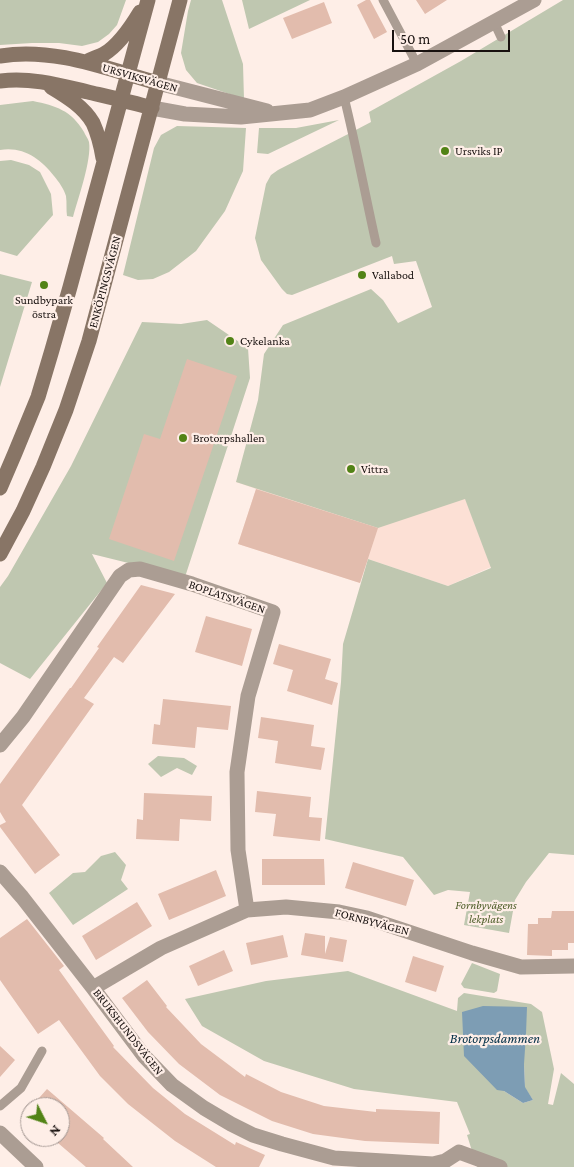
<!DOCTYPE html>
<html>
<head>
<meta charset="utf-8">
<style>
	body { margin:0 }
	#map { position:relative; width:574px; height:1167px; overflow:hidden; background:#feeee7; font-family:"Crimson Pro",serif }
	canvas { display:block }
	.north { position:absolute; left:20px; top:1097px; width:50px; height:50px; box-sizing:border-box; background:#feeee7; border:1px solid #a29691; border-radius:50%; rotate:131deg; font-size:14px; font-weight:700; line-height:20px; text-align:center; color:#18110f }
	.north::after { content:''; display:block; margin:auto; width:18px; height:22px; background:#528316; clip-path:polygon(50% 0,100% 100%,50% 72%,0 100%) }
	.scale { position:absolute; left:392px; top:30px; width:118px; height:22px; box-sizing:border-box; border:2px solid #18110f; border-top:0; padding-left:6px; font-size:15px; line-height:18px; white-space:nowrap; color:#18110f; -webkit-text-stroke:4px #feeee7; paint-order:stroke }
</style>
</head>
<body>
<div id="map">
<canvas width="574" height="1167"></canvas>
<div class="north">N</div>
<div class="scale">50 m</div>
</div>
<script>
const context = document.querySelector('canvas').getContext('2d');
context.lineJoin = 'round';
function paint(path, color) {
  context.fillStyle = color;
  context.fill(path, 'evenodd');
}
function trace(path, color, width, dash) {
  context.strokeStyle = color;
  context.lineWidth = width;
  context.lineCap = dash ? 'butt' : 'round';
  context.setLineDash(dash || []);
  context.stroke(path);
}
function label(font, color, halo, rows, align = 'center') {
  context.font = font + ' "Crimson Pro",serif';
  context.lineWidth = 4.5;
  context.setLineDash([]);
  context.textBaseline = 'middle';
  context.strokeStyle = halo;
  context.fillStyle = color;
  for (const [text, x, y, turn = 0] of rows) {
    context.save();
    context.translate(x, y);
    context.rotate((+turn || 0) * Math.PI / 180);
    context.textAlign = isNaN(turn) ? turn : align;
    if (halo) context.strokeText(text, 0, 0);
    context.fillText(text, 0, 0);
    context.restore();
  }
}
paint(new Path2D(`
	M348,363L449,455L491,567L448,586L368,559L360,583L238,544L256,489L236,482Z`), '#fce0d5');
paint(new Path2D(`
	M0,0H126L117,25L109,34L98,42L82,46L59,43H32L0,45Z
	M191,0H222L243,64L244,99L197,83L186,70L181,53L188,11Z
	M242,0H310L249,29Z
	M563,0H574V855L549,853L526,882L515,900L509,933L464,925L470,892L448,890L434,895L403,857L325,839L341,682L343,644L368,559L448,586L491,568L465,499L378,528L236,482L258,400L264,354L283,325L371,289L383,300L398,323L432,307L416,261L394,264L392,256L292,295L287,294L282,289L261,260L255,238L266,184L271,175L278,170L352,132L371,122L369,112L461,61Z
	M33,101C56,106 71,110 84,132C85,135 88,138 89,142C92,159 78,199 73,217L67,216C66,210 67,203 66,196C64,189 59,182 54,176C41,159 23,146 0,150V105Z
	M339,120L268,154L257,153L259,128H296Z
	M177,126L246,128L243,171L225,211L196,251L169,272L153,279L138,280L123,275L154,148L161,135Z
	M11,160L29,165L40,172L51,194L53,215L17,256L0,251V161Z
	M0,274L32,282L0,387Z
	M207,320L248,348L250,378L185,577L92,554L107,583L30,679L0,663V587L8,576L71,466L142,322L181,324Z
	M158,756L184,758L197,766L192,775L177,768L161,777L148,764Z
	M115,852L126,865L121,880L128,889L73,925L49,893L73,873L85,872L101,856Z
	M472,963L500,974L497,991L494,993L464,988L461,984Z
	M348,971L457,1011L458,998L464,993L531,1004L542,1012L554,1069L548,1104L553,1105L561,1073L574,1084V1167H477L467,1135L470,1134L457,1102L354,1089L264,1061L202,1026L185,999L266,981ZM524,1064L525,1088L533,1100L523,1103L504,1091Z`), '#bfc7b0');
paint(new Path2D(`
	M483,1006L527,1007L526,1034L524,1064L525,1087L533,1100L523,1103L504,1091L497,1090L464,1056L462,1012Z`), '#7d9db4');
paint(new Path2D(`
	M366,0H370L387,32L374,39L357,5Z
	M416,0H447L425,14Z
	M324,2L332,23L292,39L283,18Z
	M187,359L237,376L174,561L109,539L144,434L160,439Z
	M256,489L378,528L360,583L238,544Z
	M141,585L175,594L123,663L114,657L84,698L94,704L22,805L60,855L35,874L0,827V825L6,822L0,812V784L70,688H71L99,648L97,647Z
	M206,616L252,629L242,666L195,652Z
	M279,644L331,659L325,679L338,683L332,705L287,691L293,670L273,664Z
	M163,699L231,706L228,730L197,727L195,748L152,744L154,724L160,725Z
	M261,717L314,725L311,746L325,748L321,770L275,763L278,741L258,738Z
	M257,791L311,797L309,817L322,818L320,841L273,836L276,814L255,812Z
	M144,793L212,796L211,821L180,819L179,841L136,839L137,819L143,820Z
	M262,859H324L325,885H262Z
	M353,862L414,880L406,906L345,888Z
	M216,870L226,896L169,920L158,894Z
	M137,902L152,926L96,960L82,936Z
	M552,911H574V943H568V950H552V956L527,955L528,924H538V918H551Z
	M27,919L64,966L59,970L95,1020L114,1046L113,1047L153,1088L185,1114L235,1145L236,1142L265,1155L259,1167H216L175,1141L128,1104L100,1076L59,1020L38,1034L0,980V938Z
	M305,933L325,936V954L330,937L347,940L343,962L301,955Z
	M283,935L288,957L251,965L246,943Z
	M224,950L233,971L198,986L189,966Z
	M413,956L444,966L436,992L405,982Z
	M147,980L167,1006L166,1007L201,1044L245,1077L246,1074L281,1092L324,1106L376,1112V1109L440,1112L439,1144L365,1141L313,1134L272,1121L220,1095L179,1064L148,1032L122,998Z
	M0,1046L15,1060L0,1077Z
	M47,1089L104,1138L103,1139L133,1167H86L51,1137H60V1107H31Z`), '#e2bcad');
trace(new Path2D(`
	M383,0L417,64
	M494,22L501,37
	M344,97C356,145 365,194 376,243
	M0,1106L21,1088L42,1051`), '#ab9d93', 9);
trace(new Path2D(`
	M158,83L267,111
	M152,108L185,114L241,117L310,110L344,97L417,64L534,0
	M0,745L23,717L120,576L129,570L140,569L192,584L273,612L248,696L237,772L238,850L247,910
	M0,872L22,897L93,988L144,1056L172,1085L204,1108L231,1124L253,1135L282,1144L334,1158L433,1164L445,1161L459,1152L500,1167
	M93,988L161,948L247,910L286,907L339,912L367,918L472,953L521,967L574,966
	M0,1133L36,1167`), '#ab9d93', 15);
trace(new Path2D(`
	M0,56C54,47 107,69 158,83
	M86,62C91,59 98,57 104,54C119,45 131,27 140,12
	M0,81C30,77 59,85 88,92C109,97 131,102 152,108
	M51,87C66,96 84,107 93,123C98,134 101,146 103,158
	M0,488L15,453L38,397L52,350L70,287L148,0
	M0,554L23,511L43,467L66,410L89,341L180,0`), '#887566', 15);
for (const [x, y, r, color] of [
	[445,151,5,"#528316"],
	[362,275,5,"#528316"],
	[44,285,5,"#528316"],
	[230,341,5,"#528316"],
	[183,438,5,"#528316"],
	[351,469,5,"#528316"]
]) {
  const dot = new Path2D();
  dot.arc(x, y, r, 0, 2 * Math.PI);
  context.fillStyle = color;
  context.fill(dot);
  trace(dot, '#feeee7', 2);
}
label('12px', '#18110f', '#feeee7', [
	["URSVIKSVÄGEN",140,78,16],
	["ENKÖPINGSVÄGEN",105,282,-75],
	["BOPLATSVÄGEN",227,597,19],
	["FORNBYVÄGEN",372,922,15],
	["BRUKSHUNDSVÄGEN",128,1032,52]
]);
label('12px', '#18110f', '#feeee7', [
	["Ursviks IP",455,151],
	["Vallabod",372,275],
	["Sundbypark",44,300,"center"],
	["östra",44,314,"center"],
	["Cykelanka",240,341],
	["Brotorpshallen",193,438],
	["Vittra",361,469]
], 'left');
label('italic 12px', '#4d5d28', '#feeee7', [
	["Fornbyvägens",486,905],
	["lekplats",486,919]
]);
label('italic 14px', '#012e46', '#feeee7', [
	["Brotorpsdammen",495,1039]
]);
</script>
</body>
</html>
